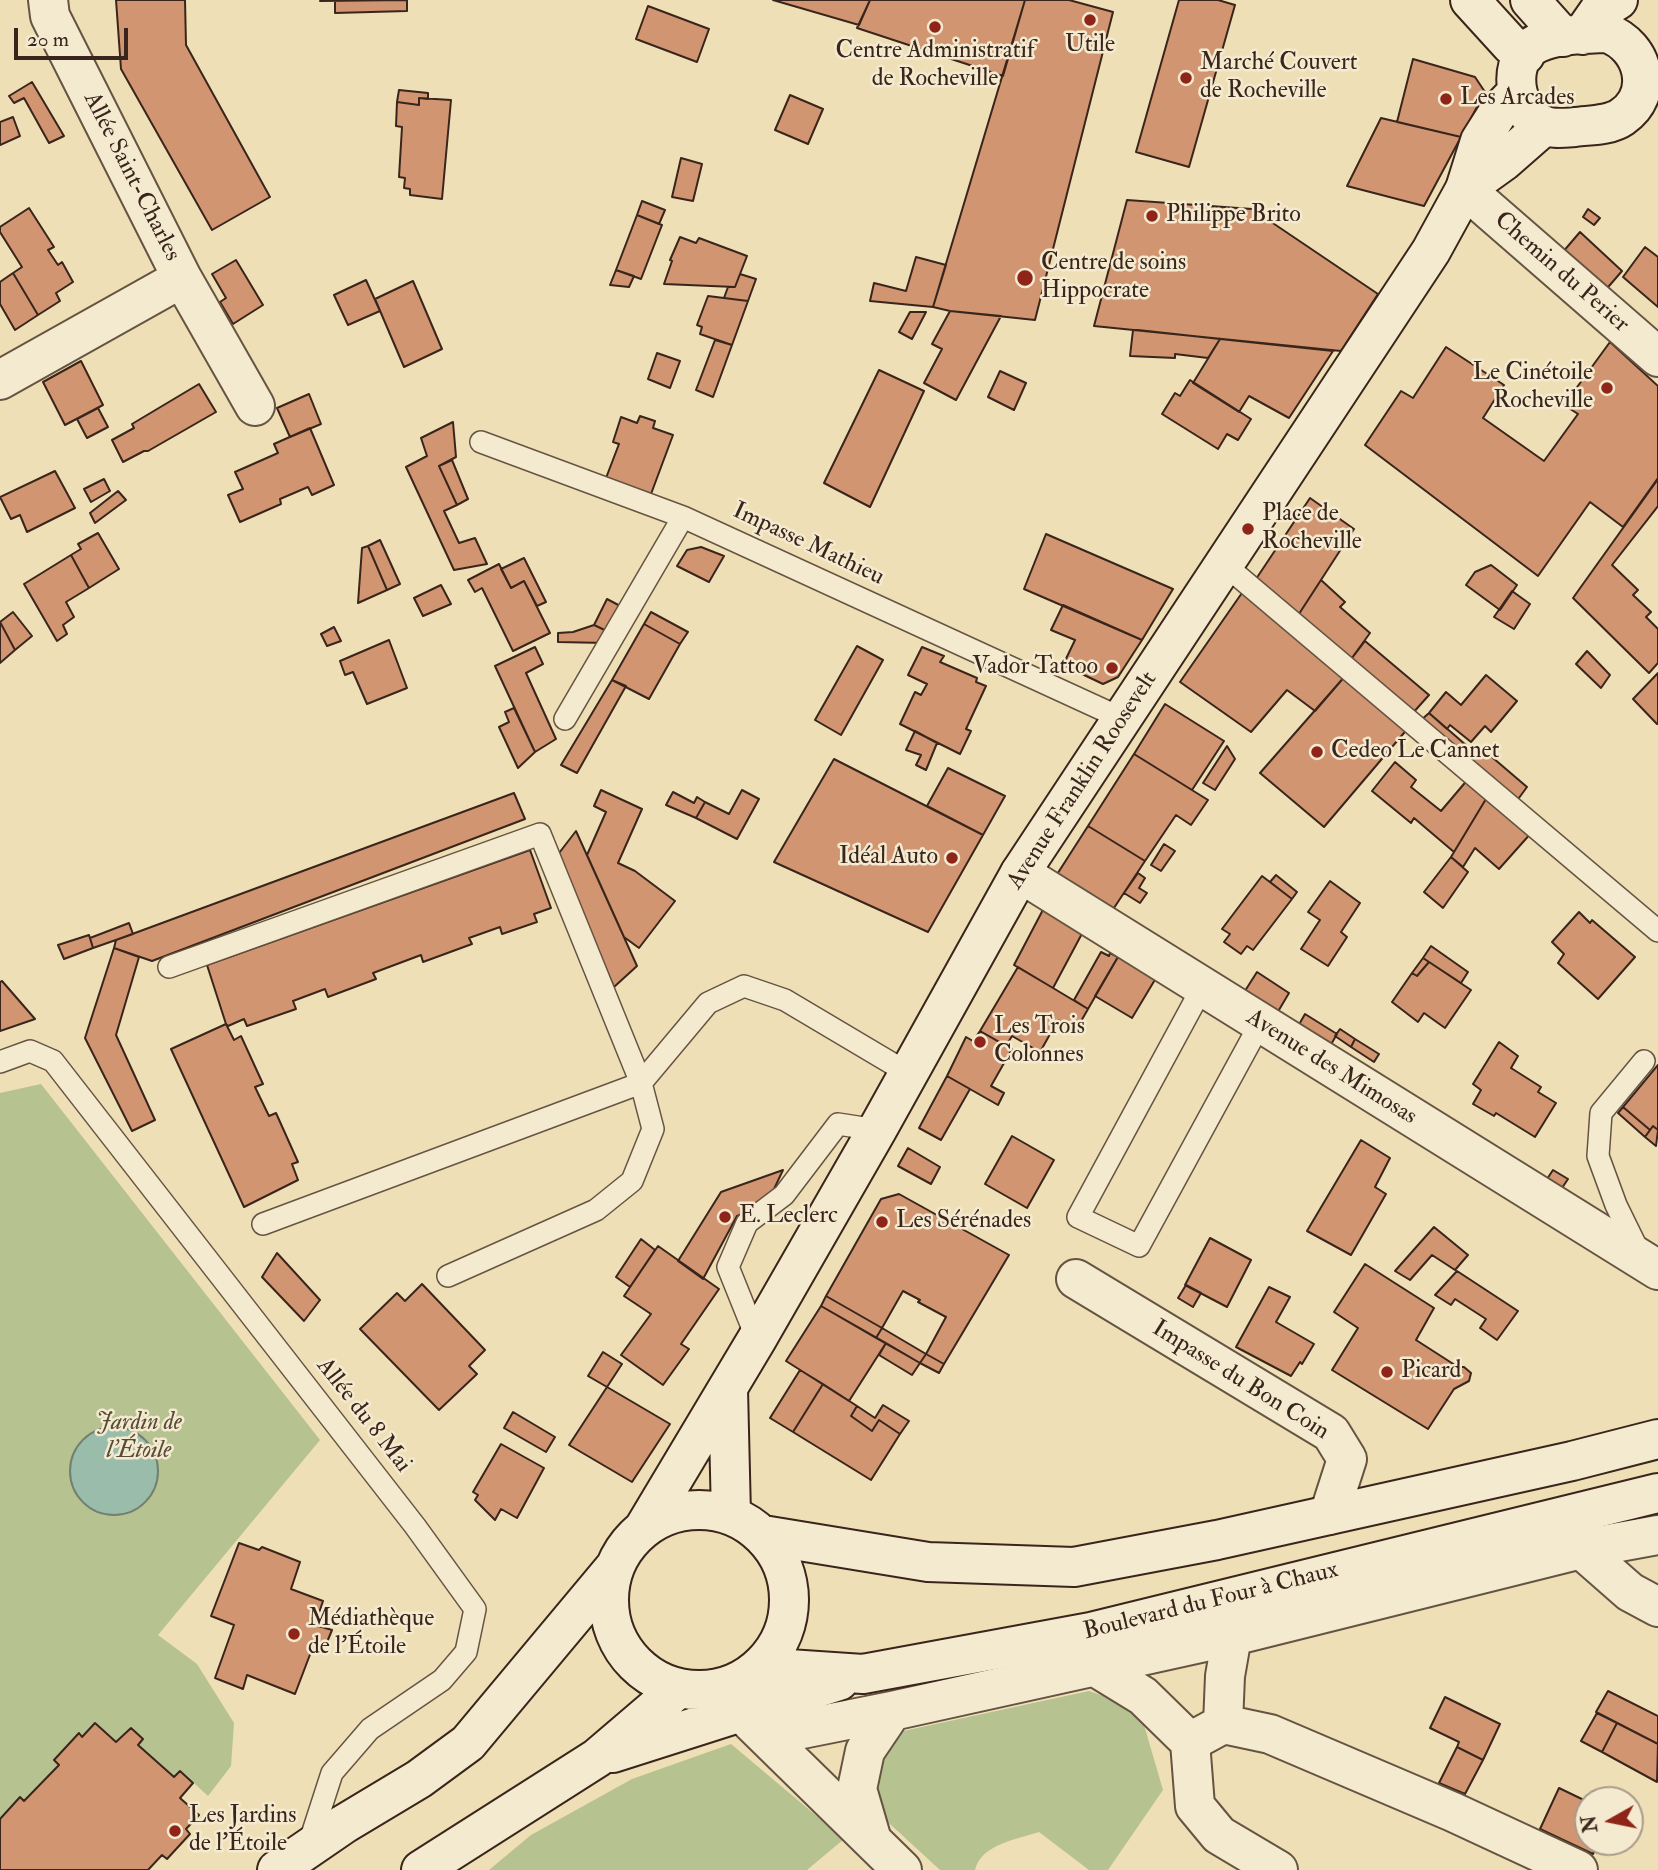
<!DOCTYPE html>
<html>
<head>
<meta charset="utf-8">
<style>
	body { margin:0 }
	#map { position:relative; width:1658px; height:1870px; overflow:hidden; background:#eedfb6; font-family:"IM FELL Double Pica",serif }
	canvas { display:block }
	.north { position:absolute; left:1574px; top:1786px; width:70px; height:70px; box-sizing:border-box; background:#f4ead0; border:2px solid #a99b88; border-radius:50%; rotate:261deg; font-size:19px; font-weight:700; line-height:28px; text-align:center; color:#39251b }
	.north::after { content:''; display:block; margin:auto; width:24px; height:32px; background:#8f2418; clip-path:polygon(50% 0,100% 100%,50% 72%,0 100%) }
	.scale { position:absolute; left:14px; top:28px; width:114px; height:32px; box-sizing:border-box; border:4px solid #39251b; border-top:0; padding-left:9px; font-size:21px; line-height:24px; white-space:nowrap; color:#39251b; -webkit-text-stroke:5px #f4ead0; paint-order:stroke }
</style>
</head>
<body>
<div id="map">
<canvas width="1658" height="1870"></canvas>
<div class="north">N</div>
<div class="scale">20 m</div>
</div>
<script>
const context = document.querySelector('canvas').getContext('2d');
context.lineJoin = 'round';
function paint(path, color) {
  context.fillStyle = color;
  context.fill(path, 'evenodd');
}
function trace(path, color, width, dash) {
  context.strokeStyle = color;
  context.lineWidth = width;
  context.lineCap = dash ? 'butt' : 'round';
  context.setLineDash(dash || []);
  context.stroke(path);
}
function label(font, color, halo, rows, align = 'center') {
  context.font = font + ' "IM FELL Double Pica",serif';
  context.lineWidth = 5;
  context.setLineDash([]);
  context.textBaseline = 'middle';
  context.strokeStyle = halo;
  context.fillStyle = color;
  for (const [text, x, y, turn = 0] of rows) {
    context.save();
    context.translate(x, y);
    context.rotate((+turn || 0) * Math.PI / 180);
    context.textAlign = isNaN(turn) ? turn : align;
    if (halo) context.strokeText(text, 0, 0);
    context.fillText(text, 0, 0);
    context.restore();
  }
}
paint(new Path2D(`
	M41,1084L320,1440L158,1635L197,1664L234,1723L231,1766L208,1796L181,1771L174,1777L138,1745L143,1739L131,1729L116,1742L95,1724L82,1737L79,1734L54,1760L59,1765L24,1801L0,1819V1093Z
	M1089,1691L1127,1704L1144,1725L1163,1790L1108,1870H1089L1039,1832C1018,1839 981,1844 975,1870H940L878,1813L864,1776L880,1736Z
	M731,1744L844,1839L807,1870H489L531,1835L632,1779Z`), '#b6c290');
const water = new Path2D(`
	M70 1471a44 44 0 1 1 88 0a44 44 0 1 1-88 0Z`);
paint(water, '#9abdab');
trace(water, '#738071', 2);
const building = new Path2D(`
	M116,0H185L186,45L270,197L212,230L121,69Z
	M407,0V11L335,13V1H320Z
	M773,0H870L859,25Z
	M870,0H1025L1003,76L857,28Z
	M1025,0H1069L1113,12L1035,320L950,311L933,307Z
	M1179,0H1218L1235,5L1189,167L1136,152Z
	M648,6L709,29L697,62L636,39Z
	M1413,59L1475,77L1485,92L1461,137L1397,122Z
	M32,82L64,136L49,143L24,98L14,103L9,96Z
	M399,90L428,93V99L419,98V105L397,102Z
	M790,95L823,109L808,144L775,130Z
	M419,98L451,100L442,199L410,195V189L404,188L405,178L399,177L402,127L396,126L397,102L419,105Z
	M13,117L20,136L0,145V122Z
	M1381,118L1461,137L1424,206L1347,186Z
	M681,158L702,164L693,201L672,197Z
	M1127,200L1252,209L1378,294L1341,351L1094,326Z
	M642,201L665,210L659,224L637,215Z
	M29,208L54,247L48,250L58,265L62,262L73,282L56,293L60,301L38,315L13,273L22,267L0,232V227Z
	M1588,209L1600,218L1594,225L1583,217Z
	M637,215L662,225L641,279L616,270Z
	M1580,232L1622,271L1603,293L1562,253Z
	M680,237L696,243L699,238L747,256L735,287L664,284L672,261L670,260Z
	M1645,247L1658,257V307L1623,277Z
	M916,257L946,265L933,307L870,301L874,283L906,291Z
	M236,260L263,305L233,324L220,302L226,298L212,274Z
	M616,270L634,276L629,287L610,285Z
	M13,273L38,315L15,330L0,304V282Z
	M740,274L756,279L748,301L724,298L728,287H735Z
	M366,280L380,311L348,325L334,295Z
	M413,281L442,349L404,367L375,299Z
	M708,296L748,301L732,345L700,334L702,327L697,325Z
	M950,311L1001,316L956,400L924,383L942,349L932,344Z
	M910,312H926L912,339L899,332Z
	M1133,330H1138L1220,339L1208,358L1175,354V358L1130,356Z
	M1220,339L1333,351L1289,418L1249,396L1239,412L1193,383Z
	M715,340L732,345L713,397L696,390Z
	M1610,342L1658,386V478L1623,527L1590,502L1538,576L1365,445L1401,391L1413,398L1446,347L1504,385L1483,418L1544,461L1578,414L1564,405Z
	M657,353L680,361L670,388L648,379Z
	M81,361L103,405L65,425L43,382Z
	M879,370L924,391L870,507L824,483Z
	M1000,371L1026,383L1014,410L988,397Z
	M1190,380L1251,419L1238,440L1227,434L1218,449L1162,414L1175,393L1180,396Z
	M199,384L216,412L148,451H144L123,462L112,440L134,428L132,424Z
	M309,394L321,424L290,437L277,408Z
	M98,408L108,427L87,438L77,419Z
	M640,416L655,421L653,428L673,435L651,494L606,478L619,444L613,442L621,417L637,423Z
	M453,422L456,457L439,466L457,505L444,511L459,543L475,538L487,564L454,570L406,467L427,456L421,438Z
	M310,428L334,485L312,495L308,487L280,499L281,504L240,522L228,495L243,489L235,472L278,453L274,444Z
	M452,460L468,499L457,505L439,466Z
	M55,471L75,508L27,532L20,515L11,519L0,497Z
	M104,479L110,491L91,502L84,489Z
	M1658,479V506L1612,565L1638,590L1633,595L1651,612L1646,617L1658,629V663L1649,673L1573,598Z
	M118,491L126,500L95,523L90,513Z
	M1310,498L1354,529L1297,617L1254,582Z
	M98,533L119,569L89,588L71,555L81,549L78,544Z
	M1046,534L1173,589L1142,640L1024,589Z
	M380,540L400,584L387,590L368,546Z
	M368,546L387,590L358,603L362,548Z
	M701,547L724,556L709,582L677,566L687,550Z
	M71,555L89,588L66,602L74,617L63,625L67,634L57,641L24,584Z
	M524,558L546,602L537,606L524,581L511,588L501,569Z
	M499,564L511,588L524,581L550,633L513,651L482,588L475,592L468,580Z
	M1491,565L1517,585L1500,610L1466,585L1475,572Z
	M1321,580L1345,602L1340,607L1370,633L1349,662L1297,617Z
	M441,585L451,604L423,616L414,598Z
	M1244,590L1346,675L1315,711L1287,690L1251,732L1180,682Z
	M1512,591L1530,604L1514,629L1494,617Z
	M607,599L624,608L611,633L594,625Z
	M1063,605L1142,640L1118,677L1103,684L1063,665L1075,640L1051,630Z
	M13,612L32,636L15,650L0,622Z
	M651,612L688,632L680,644L644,624Z
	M0,622L15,650L0,663Z
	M644,624L680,644L649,699L612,680Z
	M594,625L611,633L606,643L558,642V633L573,632Z
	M334,627L341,641L327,646L321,634Z
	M389,640L407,688L367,704L353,672L345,675L340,661Z
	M1365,641L1429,695L1412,714L1349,662Z
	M857,646L883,660L841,735L815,720Z
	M535,647L543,664L526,673L556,739L535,752L495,666Z
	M922,647L944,656L940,662L977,678L976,682L986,686L966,729L971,731L960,754L900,724L915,692L921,695L927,684L908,675Z
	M1587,651L1610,675L1601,688L1576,664Z
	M1658,673V724H1657L1633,699Z
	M1346,675L1409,727L1324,827L1260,773Z
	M1486,675L1517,701L1491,732L1485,726L1471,742L1450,725L1447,729L1429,713L1446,692L1461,705Z
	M612,680L626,686L577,773L561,765Z
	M1165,704L1224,741L1192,790L1134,754Z
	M514,708L535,752L518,768L499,727L509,722L505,712Z
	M1429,713L1474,752L1467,761L1420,721Z
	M915,731L937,743L926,770L916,765L921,755L906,750Z
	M1227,746L1235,759L1215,790L1203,783Z
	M1479,746L1527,787L1516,802L1467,761Z
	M1134,754L1208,800L1191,825L1176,815L1145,861L1088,826Z
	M834,759L983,835L928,932L774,862Z
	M1395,762L1416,780L1411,787L1441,811L1469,778L1489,794L1454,852L1414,818L1411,823L1372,791Z
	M948,768L1005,796L983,835L927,806Z
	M601,790L642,809L618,863L635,871L675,901L639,948L624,937L587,855L606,812L594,806Z
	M742,790L759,799L737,839L696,818L705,802L729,814Z
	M673,792L694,803L697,797L705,802L696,818L666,805Z
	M514,793L525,819L152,961L114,948L116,940Z
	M1489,794L1532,832L1499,869L1475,848L1463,867L1451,857Z
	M1088,826L1145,861L1110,914L1054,879Z
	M576,831L637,966L614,987L556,857Z
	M1164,844L1175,851L1161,871L1151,865Z
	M530,850L551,908L534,914L537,922L502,934L500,927L469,938L472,944L423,962L421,955L373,973L376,979L328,997L325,989L293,1001L296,1009L247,1026L244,1019L228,1026L226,1024L207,965Z
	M1451,857L1468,872L1443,908L1424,892Z
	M1138,873L1145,878L1139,888L1147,893L1140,903L1124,893Z
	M1276,875L1297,892L1292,899L1270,882Z
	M1262,876L1292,899L1253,950L1247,946L1241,954L1224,942L1230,934L1222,929Z
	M1330,881L1360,903L1341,932L1347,937L1328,966L1301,949L1320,920L1308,912Z
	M1046,904L1085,928L1053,988L1014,965Z
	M1579,912L1590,923L1592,920L1635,957L1598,999L1558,963L1564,954L1552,942Z
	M129,923L133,934L93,948L90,938Z
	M89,935L93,948L64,959L58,945Z
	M1431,946L1468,972L1461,983L1423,958Z
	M114,948L139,957L116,1035L155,1120L132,1131L85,1038Z
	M1101,952L1109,956L1110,953L1118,957L1088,1009L1074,1000Z
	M1119,955L1156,978L1132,1018L1095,996Z
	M1423,958L1429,962L1417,976L1412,973Z
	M1429,962L1471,990L1445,1028L1424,1013L1418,1022L1392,1002L1412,973L1417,976Z
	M1018,967L1088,1009L1076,1030L1058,1020L1040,1052L1012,1036L1006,1046L980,1031Z
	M1257,972L1289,993L1276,1015L1243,994Z
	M2,981L35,1019L0,1031V982Z
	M1305,1014L1337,1034L1329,1048L1297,1028Z
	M226,1024L234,1040L241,1036L263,1084L255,1087L269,1116L276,1113L298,1162L292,1164L298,1180L244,1207L171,1049Z
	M1340,1029L1355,1039L1351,1047L1335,1036Z
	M980,1031L1012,1049L991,1086L1004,1093L998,1105L947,1076L966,1037L973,1041Z
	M1355,1039L1379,1054L1374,1062L1351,1047Z
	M1499,1042L1518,1056L1511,1068L1541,1087L1538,1092L1556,1103L1535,1137L1496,1113L1494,1116L1473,1104L1481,1090L1473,1084Z
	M1658,1065V1130L1653,1126L1650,1130L1623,1107Z
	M947,1076L970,1089L941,1140L919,1128Z
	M1623,1107L1650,1130L1645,1137L1618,1113Z
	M1653,1126L1658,1130L1656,1146L1645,1137Z
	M1012,1136L1054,1160L1027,1208L985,1184Z
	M1361,1140L1390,1158L1375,1187L1386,1194L1351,1255L1307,1231Z
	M908,1148L940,1167L931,1184L898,1166Z
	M783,1170L766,1206L737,1216L703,1279L678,1261L721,1192Z
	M1553,1170L1568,1179L1562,1188L1547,1179Z
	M899,1194L1009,1255L944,1364L926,1354L946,1317L918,1302L920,1300L903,1291L882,1328L826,1296L881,1199Z
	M1434,1227L1468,1255L1455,1270L1432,1255L1410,1280L1395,1271Z
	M1210,1238L1251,1260L1227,1307L1185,1285Z
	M641,1239L655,1250L630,1287L616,1277Z
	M658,1246L719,1289L681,1344L689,1349L663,1385L621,1355L651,1314L624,1296Z
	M277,1253L320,1300L304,1321L262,1277Z
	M1365,1264L1434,1308L1416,1340L1458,1367H1464L1471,1373L1469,1381L1454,1389L1428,1429L1332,1370L1358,1328L1334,1312Z
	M1457,1271L1518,1311L1497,1340L1480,1328L1486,1319L1455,1299L1451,1305L1435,1295Z
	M422,1284L485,1350L469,1366L477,1374L439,1410L360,1329L397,1293L405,1301Z
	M1186,1285L1201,1293L1193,1307L1178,1298Z
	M1269,1287L1290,1297L1276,1322L1314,1344L1302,1364L1300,1362L1291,1376L1236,1347Z
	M826,1296L882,1328L876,1338L821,1306Z
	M821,1306L886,1343L849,1401L786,1361Z
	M882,1328L926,1354L920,1363L876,1338Z
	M886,1343L920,1363L912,1375L879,1355Z
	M603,1352L622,1364L607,1387L588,1376Z
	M926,1354L944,1364L939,1373L920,1363Z
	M800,1370L823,1384L793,1432L770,1418Z
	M823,1384L857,1406L851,1416L872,1431L879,1420L900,1434L871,1480L793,1432Z
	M607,1387L670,1424L632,1482L569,1445Z
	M883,1405L909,1421L900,1434L879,1420L872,1431L851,1416L857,1406L875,1418Z
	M513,1412L555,1437L546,1452L504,1428Z
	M501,1444L544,1468L517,1518L501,1509L495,1520L475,1500L478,1495L473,1492Z
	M239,1543L259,1550L262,1547L300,1562L291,1589L323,1601L315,1625L332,1630L325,1647L314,1644L295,1694L247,1675L243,1689L215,1678L234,1625L211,1616Z
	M1608,1691L1658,1716V1744L1596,1712Z
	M1445,1697L1500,1724L1483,1760L1457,1747L1459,1742L1430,1728Z
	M1597,1713L1617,1723L1602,1752L1581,1741Z
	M95,1723L116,1742L131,1728L143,1739L138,1745L174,1777L180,1771L193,1783L180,1798L199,1815L186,1829L190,1834L167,1859L162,1855L148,1870H0V1819L20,1797L24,1801L59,1765L54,1760L79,1733L82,1737Z
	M1617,1723L1658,1744L1657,1782L1602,1752Z
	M1457,1747L1483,1760L1465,1794L1439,1783Z
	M1559,1788L1588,1802V1842H1599L1593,1854L1540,1829Z`);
paint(building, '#d29571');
trace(building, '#39251b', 2);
const lane = new Path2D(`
	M481,442L683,517
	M1225,565L1658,931
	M565,719L683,517L1123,719
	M169,967L540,834L641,1083L653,1129L632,1181L596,1210L448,1276
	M1202,988L1078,1217L1139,1246L1260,1024
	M0,1062L30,1051L53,1061L415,1526L475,1609L466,1652L442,1680L370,1729L332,1773L309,1844
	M263,1224L641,1083L708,1003L744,986L785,1000L908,1073
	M1639,1252L1616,1205L1598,1156L1601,1113L1644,1061
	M757,1339L728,1267L747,1223L784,1195L838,1124L877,1130`);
const street = new Path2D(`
	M1465,189L1658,357
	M182,278L255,406
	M0,380L182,278L50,16L48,0
	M1020,873L1658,1270
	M1076,1279L1331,1433L1347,1459L1329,1515
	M1581,1549L1630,1592L1658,1607
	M1094,1666L1143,1696L1190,1742L1195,1806L1219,1835L1278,1870
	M751,1722L902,1870
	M1223,1724L1225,1676L1232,1636
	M767,1736L892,1711L1232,1636L1581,1549L1658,1535
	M1190,1742L1223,1724L1270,1734L1453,1812L1578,1870
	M871,1837L857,1789L865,1751L892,1711`);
const secondary = new Path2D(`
	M1470,0L1511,45L1525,55
	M1530,0L1563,37
	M1607,33C1644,46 1656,94 1622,117C1609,126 1590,125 1575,127C1563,128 1550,130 1539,123C1510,106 1506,52 1543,41C1562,34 1586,34 1607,33Z
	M1582,35L1598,12L1618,0
	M1465,189L1504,161L1544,126
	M728,1389L731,1515
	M609 1600a90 90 0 1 1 180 0a90 90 0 1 1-180 0Z
	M644,1528L757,1339L877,1130L1020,873L1431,251L1465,189L1480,141L1499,111L1517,92
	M763,1535L928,1562L1074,1567L1217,1540L1572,1461L1658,1439
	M759,1667L863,1674L1091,1632L1658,1493
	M613,1753L839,1681
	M277,1870L344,1824L419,1779L468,1743L615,1567
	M421,1870L597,1758L679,1688`);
trace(lane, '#665442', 24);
trace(street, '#665442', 42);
trace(secondary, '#39251b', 42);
trace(lane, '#f4ead0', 21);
trace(street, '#f4ead0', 38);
trace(secondary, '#f4ead0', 38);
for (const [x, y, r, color] of [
	[1090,20,7,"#8f2418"],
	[935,27,7,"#8f2418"],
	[1186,78,7,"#8f2418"],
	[1446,99,7,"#8f2418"],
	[1152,216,7,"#8f2418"],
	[1025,278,9,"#8f2418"],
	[1607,388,7,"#8f2418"],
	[1248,529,7,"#8f2418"],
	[1112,668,7,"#8f2418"],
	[1317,752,7,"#8f2418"],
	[952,858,7,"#8f2418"],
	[980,1042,7,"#8f2418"],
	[725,1217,7,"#8f2418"],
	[882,1222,7,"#8f2418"],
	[1387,1372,7,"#8f2418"],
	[294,1634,7,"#8f2418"],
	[175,1831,7,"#8f2418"]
]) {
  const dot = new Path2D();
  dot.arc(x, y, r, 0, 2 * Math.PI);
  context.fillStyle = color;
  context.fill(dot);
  trace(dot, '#f4ead0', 2.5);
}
label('24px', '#39251b', '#f4ead0', [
	["Utile",1090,46,"center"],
	["Centre Administratif",935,52,"center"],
	["de Rocheville",935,80,"center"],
	["Marché Couvert",1200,64],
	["de Rocheville",1200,92],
	["Les Arcades",1460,99],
	["Philippe Brito",1166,216],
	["Centre de soins",1041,264],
	["Hippocrate",1041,292],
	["Le Cinétoile",1593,374,"right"],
	["Rocheville",1593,402,"right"],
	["Place de",1262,515],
	["Rocheville",1262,543],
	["Vador Tattoo",1098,668,"right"],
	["Cedeo Le Cannet",1331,752],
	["Idéal Auto",938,858,"right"],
	["Les Trois",994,1028],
	["Colonnes",994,1056],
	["E. Leclerc",739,1217],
	["Les Sérénades",896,1222],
	["Picard",1401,1372],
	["Médiathèque",308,1620],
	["de l'Étoile",308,1648],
	["Les Jardins",189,1817],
	["de l'Étoile",189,1845]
], 'left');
label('24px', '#39251b', '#f4ead0', [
	["Allée Saint-Charles",131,177,63],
	["Chemin du Perier",1561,273,41],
	["Impasse Mathieu",808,545,25],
	["Avenue Franklin Roosevelt",1083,781,-57],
	["Avenue des Mimosas",1331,1068,32],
	["Impasse du Bon Coin",1240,1381,32],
	["Allée du 8 Mai",363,1416,52],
	["Boulevard du Four à Chaux",1211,1602,-14]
]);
label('italic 24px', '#584c38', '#f4ead0', [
	["Jardin de",139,1424],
	["l'Étoile",139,1452]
]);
</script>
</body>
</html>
